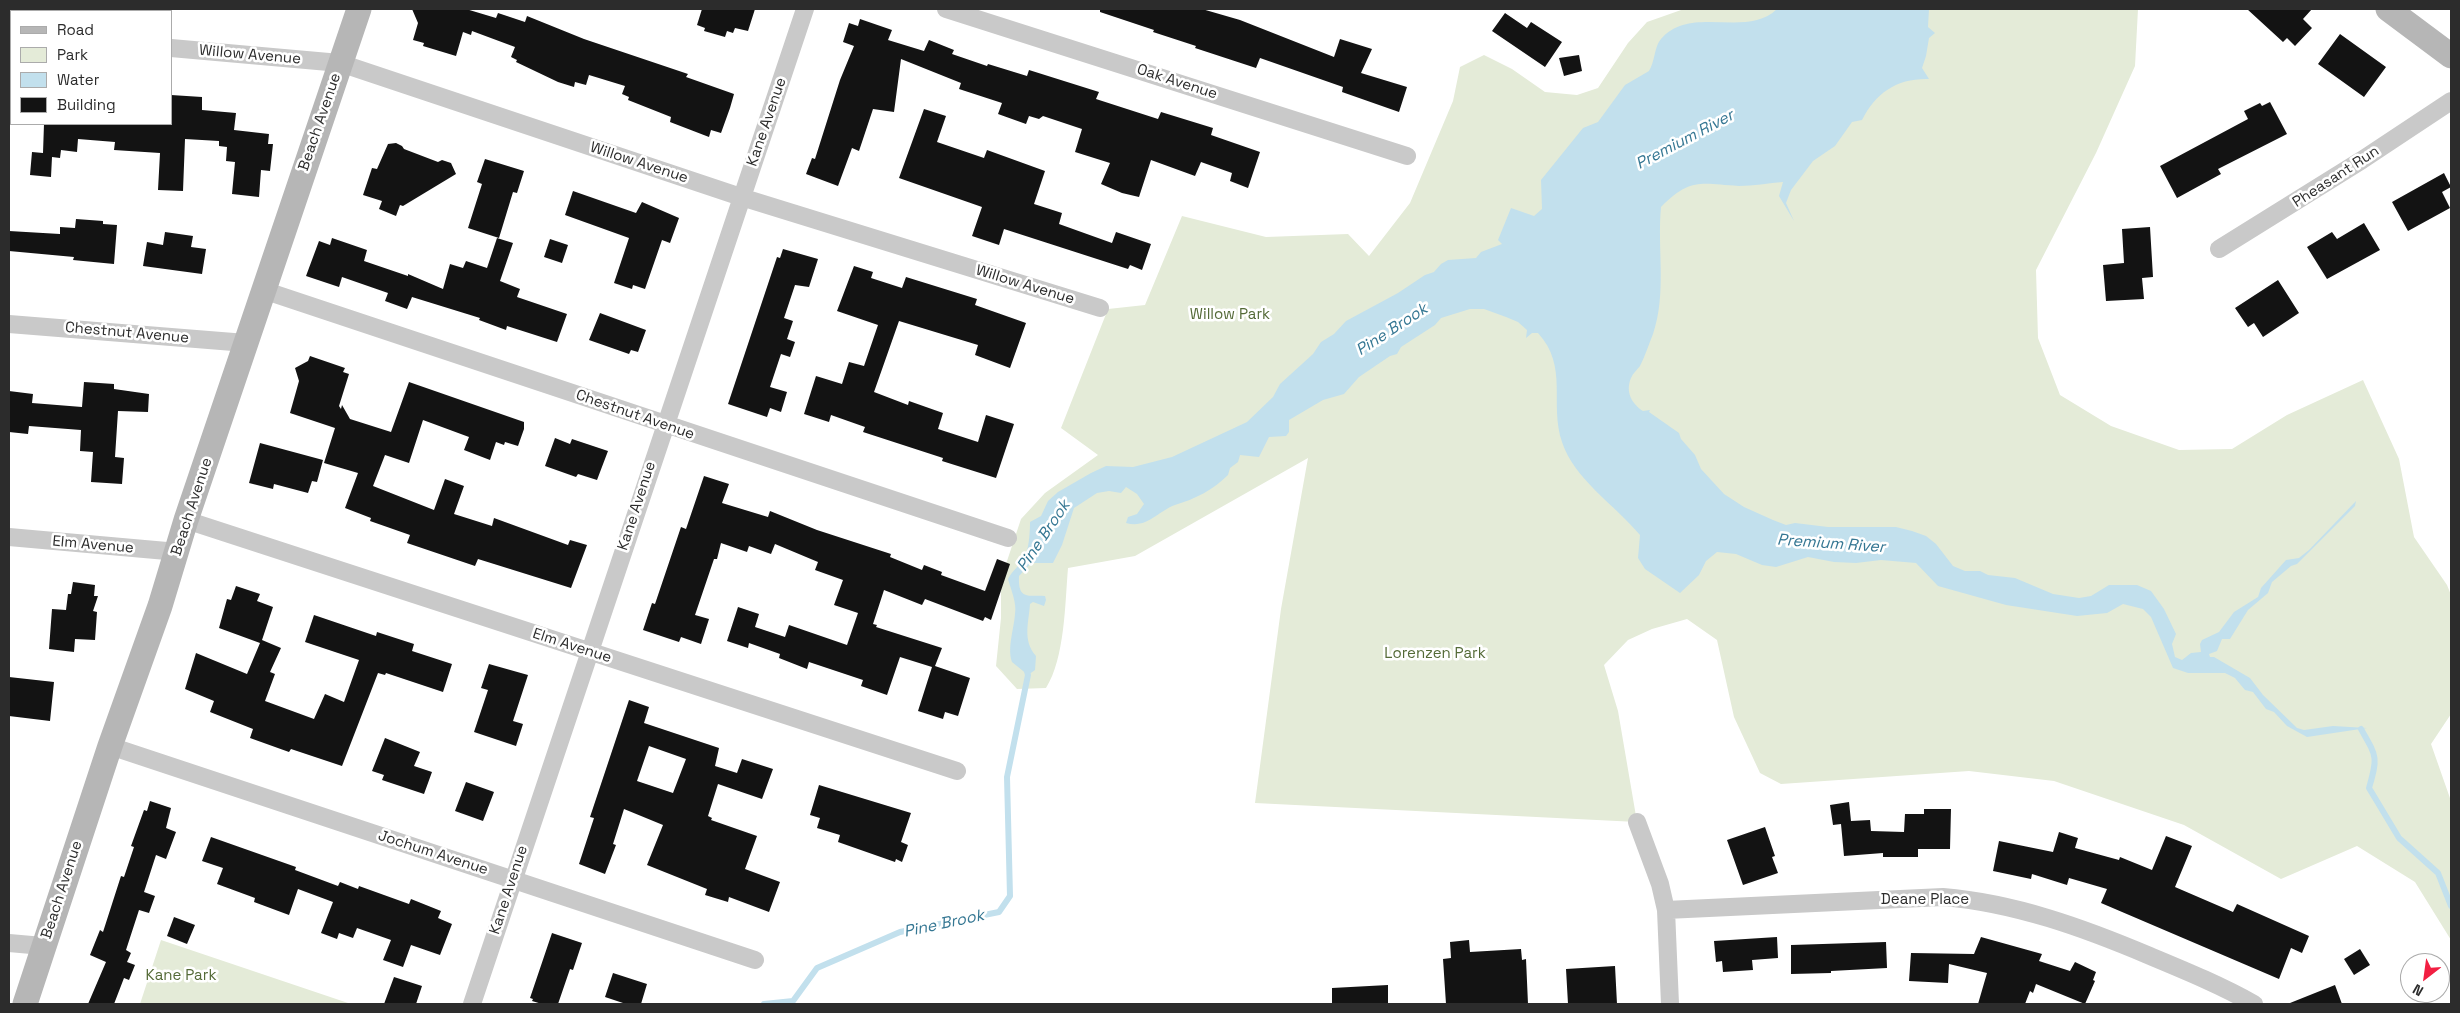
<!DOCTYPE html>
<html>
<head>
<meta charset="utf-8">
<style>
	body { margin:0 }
	#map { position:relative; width:2460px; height:1013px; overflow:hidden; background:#fff; font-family:"Space Grotesk",sans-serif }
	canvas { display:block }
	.frame { position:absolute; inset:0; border:10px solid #2c2c2c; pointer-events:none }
	.legend { position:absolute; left:10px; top:10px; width:162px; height:115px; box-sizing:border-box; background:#fff; border:1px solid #ababab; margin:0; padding:6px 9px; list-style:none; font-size:15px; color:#2c2c2c }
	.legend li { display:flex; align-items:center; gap:10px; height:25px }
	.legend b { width:25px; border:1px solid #ababab }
	.north { position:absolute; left:2400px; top:953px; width:50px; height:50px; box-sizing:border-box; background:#fff; border:1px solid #ababab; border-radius:50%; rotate:210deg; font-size:14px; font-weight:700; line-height:20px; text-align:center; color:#2c2c2c }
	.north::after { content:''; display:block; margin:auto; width:18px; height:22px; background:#f21f42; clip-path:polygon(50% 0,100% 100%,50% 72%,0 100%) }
</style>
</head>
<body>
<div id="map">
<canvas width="2460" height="1013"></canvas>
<div class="frame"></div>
<ul class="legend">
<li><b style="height:6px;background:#b6b6b6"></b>Road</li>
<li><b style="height:14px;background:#e4ebd8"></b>Park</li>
<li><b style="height:14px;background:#c2e0ed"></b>Water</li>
<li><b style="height:14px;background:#131313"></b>Building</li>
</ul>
<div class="north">N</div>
</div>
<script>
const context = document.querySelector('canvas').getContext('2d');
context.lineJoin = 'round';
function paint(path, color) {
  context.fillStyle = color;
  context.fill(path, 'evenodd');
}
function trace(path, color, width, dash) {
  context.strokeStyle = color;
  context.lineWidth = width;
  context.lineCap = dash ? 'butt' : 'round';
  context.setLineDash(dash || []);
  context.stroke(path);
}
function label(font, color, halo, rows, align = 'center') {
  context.font = font + ' "Space Grotesk",sans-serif';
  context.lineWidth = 5;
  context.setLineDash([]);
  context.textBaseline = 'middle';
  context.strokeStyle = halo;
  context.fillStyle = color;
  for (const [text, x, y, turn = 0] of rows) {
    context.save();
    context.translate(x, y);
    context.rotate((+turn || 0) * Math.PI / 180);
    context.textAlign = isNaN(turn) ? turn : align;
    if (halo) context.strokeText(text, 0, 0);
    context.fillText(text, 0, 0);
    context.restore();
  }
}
paint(new Path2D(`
	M1684,9H2138L2135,66L2096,153L2036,270L2038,338L2060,395L2111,426L2179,450L2232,449L2287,415L2363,380L2399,459L2414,537L2447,585L2451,595V714L2431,744L2451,801V940L2415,882L2357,846L2281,879L2184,825L2054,781L1969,771L1781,784L1760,773L1734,717L1717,640L1687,619L1652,629L1628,640L1604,665L1618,711L1637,822L1255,803L1281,609L1308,458L1135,556L1068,568C1065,603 1065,658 1046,688L1017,689L996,666L1001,618V579L1021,519L1045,493L1098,455L1061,428L1108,309L1145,305L1182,216L1266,237L1348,234L1369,256L1410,203L1453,101L1460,67L1484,55L1512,69L1545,92L1577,95L1598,88L1628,43L1647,22Z
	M161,940L351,1004H140Z`), '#e4ebd8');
paint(new Path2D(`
	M1777,9H1929L1928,27L1935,33L1929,38L1926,56L1922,68L1929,79C1898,78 1876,92 1862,120L1852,122L1835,146L1813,161L1791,190L1786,203L1794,221L1779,196L1783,182C1769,183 1753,186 1739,186C1701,184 1691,177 1661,207C1657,249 1667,293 1653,334C1649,344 1645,356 1640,366C1637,370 1633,373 1631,378C1625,392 1632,404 1643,411L1650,410L1649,412L1679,433L1681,439L1695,455L1701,469L1724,494L1744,507L1773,520L1786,525L1795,523L1828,527H1896L1912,531L1926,536L1936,544L1953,566L1965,571H1980L1988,575L2015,578L2053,594L2079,598L2091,596L2109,585H2137L2151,591L2164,609L2176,634L2172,644L2175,657L2182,660L2191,653L2201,652L2200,644L2202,640L2219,632L2234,612L2258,597L2261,588L2286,560L2299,558L2309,550L2356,501L2355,506L2297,564L2291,566L2272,582L2268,593L2248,610L2230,639H2222L2217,651L2209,654L2210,657H2214L2250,678L2263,695L2297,728L2304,730L2333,726L2367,728L2307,737L2287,726L2274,712L2266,709L2253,692L2245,690L2235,678L2225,673H2188L2173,668L2151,617L2143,609L2123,604L2107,613L2077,616L2006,605L1938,586L1916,563L1881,560L1856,563L1834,562L1808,557L1776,567L1762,565L1736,554L1717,552L1706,561L1699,575L1680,593L1645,569L1638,558L1640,535C1615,505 1574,479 1562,442C1549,403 1569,367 1538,333H1532L1526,338L1527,330L1518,322L1506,317L1484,309H1470L1441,318L1435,325L1401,347L1397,354L1390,356L1359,377L1344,394L1323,400L1289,420V432L1286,436L1269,437L1259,457L1240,455L1238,462L1230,468L1228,475C1213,490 1195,499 1175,505C1158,511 1147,529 1126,523L1128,517L1137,514L1144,504L1137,494L1126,487L1121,493L1109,491L1097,493L1074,508L1062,545L1053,563H1031L1019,576C1018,600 1027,595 1045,596L1046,600L1044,606L1033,602L1030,604C1029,622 1022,640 1036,656L1035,670L1028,675L1012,662C1007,648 1014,629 1015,614C1017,603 1011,590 1008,579C1012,571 1019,566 1024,559C1029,549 1030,533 1030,522L1041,516L1048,501L1058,492L1091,473L1106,466L1133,467L1172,457L1247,422L1273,397L1280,384L1313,354L1321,342L1334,334L1346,321L1398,293L1425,275L1434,272L1441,264L1448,260L1476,258L1481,252L1502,244L1498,240L1511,208L1534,216L1542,209L1541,180L1583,128L1598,122L1625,85L1649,71C1655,62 1654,47 1661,39C1691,4 1746,39 1777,9Z`), '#c2e0ed');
trace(new Path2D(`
	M2361,729C2377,757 2378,757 2369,788L2399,838L2438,873L2451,906
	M764,1004L793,1001L817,968L900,932L999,912L1010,896L1007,777L1028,675L1026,668`), '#c2e0ed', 6);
paint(new Path2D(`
	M412,9H466L496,18L498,13L525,22L527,16L584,39L688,74L686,77L734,94L730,108L721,133L711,130L709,137L670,122L671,117L628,100L629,97L622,94L625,86L589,75L586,85L575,82L574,87L558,82L516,62L517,60L511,57L515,47L472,31L471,35L463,32L456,56L423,46L424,43L413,40L418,23Z
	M702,9H755L748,31L735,28L733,33L727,31L725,37L704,31L705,28L697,25Z
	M1100,9H1202L1240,20L1334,57L1340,39L1372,49L1361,73L1407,87L1399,112L1342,92L1343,87L1260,58L1256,68L1195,48L1196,46L1153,32L1154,30L1100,12Z
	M2247,9H2312L2303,19L2312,28L2295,46L2287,38L2283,42Z
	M1505,13L1527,28L1531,22L1562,42L1545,67L1492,31Z
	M860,19L892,30L888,40L924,51L929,40L954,50L952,54L987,66L988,64L1027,76L1029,70L1099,92L1096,99L1158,119L1161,112L1213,128L1211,135L1260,152L1248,188L1230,181L1232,173L1201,162L1195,176L1151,160L1139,197L1122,193L1101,184L1110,163L1075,152L1082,129L1043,116L1039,119L1029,116L1026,124L998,114L1002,103L959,89L961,83L901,59L894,112L873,109L859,151L852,148L838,186L806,174L812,158L815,159L840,80L854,46L843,42L849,23L858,26Z
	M2340,34L2386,67L2364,97L2318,64Z
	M1579,55L1582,71L1564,76L1559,58Z
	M171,95L202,97V110L236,113L234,130L269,134L268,144H273L270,171L261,170L259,197L232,194L235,162L226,161L227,147L219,146V141L185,139L183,191L158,190L160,153L114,150L115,142L78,139L77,152L61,150L60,158L52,157L51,177L30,175L32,152L43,153L44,124H171Z
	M2270,102L2287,134L2218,169L2221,174L2177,198L2160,166L2248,119L2244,111L2260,103L2262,106Z
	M924,109L946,116L937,142L984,158L987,150L1045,171L1034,204L1062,213L1059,224L1112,243L1116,232L1151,244L1142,270L1130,265L1128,269L1004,229L999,245L972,236L982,207L899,178Z
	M396,143L402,146L404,149L438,162L442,160L451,163L456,174L403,206L400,205L396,216L379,209L382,201L363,195L372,168L377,169L388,144Z
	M485,159L524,171L517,193L513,192L499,238L468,228L482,184L477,182Z
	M2444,173L2451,187L2442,192L2450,208L2408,231L2392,202Z
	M573,191L636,213L642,202L679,218L670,243L662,240L645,289L633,285L632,289L614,283L629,238L565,215Z
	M76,219L103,221V224L117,225L114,264L73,260L74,257L9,251V231L60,234V227L75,228Z
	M2364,223L2380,250L2327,279L2307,247L2332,232L2337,239Z
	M2150,227L2153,277L2142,278L2144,299L2106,301L2103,265L2124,263L2122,229Z
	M165,232L193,236L191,247L206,249L202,274L143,266L147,242L163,245Z
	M332,238L367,250L364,261L408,276V274L443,289L450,264L463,268L466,261L487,268L497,238L513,243L500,281L520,289L517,297L567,314L557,342L507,326L506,330L479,320L480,318L412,297L407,309L385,301L388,293L342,277L339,287L306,276L319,241L330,245Z
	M550,239L568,245L562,263L544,257Z
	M783,249L818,259L809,287L795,285L784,318L793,321L787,339L795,342L790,357L781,354L770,387L787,392L781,412L770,408L767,417L728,404L777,257L780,258Z
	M854,266L873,272L871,278L902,288L906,277L977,299L975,305L1026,323L1010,368L975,355L978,345L899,321L874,392L908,405L909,401L943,413L938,429L978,442L986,415L1014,424L996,478L942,461L943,458L863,432L865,427L831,415L829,422L804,414L816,376L842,384L849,362L864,366L878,325L837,311Z
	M2278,280L2299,313L2263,337L2254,323L2248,327L2235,308Z
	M600,313L646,330L638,352L631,350L629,354L589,340Z
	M310,356L345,368L343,372L349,374L339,406L341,409L342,405L350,419L391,432L409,382L524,422V429L518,446L505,442L504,445L496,442L490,460L464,450L469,437L423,420L409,463L385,455L373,486L434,510L445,479L464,486L454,514L492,526L494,518L568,545L570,540L587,545L571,588L478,559L475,566L407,543L410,535L370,521L371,518L345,508L358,473L324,463L335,428L290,413L299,381L295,368L308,361Z
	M84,382L114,384V389L149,394L148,412L118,411L115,457L124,458L122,484L91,482L93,452L80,451L81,430L29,426L28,434L9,432V391L33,394L32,403L82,407Z
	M555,438L570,444L572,439L608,451L597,480L578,474L576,477L545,466Z
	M260,443L323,460L317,482L312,481L308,493L274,484L273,489L249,483Z
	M704,476L729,484L722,503L768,517L770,511L817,530L891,554L890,557L922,570L924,565L942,572L941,575L985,591L997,559L1010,564L991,620L985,617L983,621L925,599L922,605L884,590L873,624L877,625L876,627L942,648L935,666L970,678L958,716L945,712L943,719L918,711L932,667L900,657L887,695L861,686L863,680L809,662L807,669L779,658L780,654L749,643L748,648L727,641L738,607L759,614L755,627L785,637L789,625L847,645L858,613L834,605L843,580L815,570L818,562L775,544L771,554L749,546L747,552L721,543L717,559H714L695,615L709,619L701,644L681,637L679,642L643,630L652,603L655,604L681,527L686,529Z
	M73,582L95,585L94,596H98L93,611L97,612L95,640L75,639L74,652L49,649L52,609L66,610L68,594H71Z
	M236,586L260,594L257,601L273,607L262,640L281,648L270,672L275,674L265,701L314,719L325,694L344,702L359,660L305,642L314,615L376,636L377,632L414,644L412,651L452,664L443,692L386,673L385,675L378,673L342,766L291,749L289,752L250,738L253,729L210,712L214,701L185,689L196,653L247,674L260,643L219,628L227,599L231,600Z
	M489,664L528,675L513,721L523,724L516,746L474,732L488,690L481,688Z
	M9,677L54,682L50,721L9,716Z
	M629,700L649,707L644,723L719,748L715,766L737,773L742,759L773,769L762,799L718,784L708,816L712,818L711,820L757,836L745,869L780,882L769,912L729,897L728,902L705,895L707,889L647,865L663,825L624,809L613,844L616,845L605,874L579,864L594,818L590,817ZM649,746L686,759L673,793L637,781Z
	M385,738L420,752L414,766L432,772L424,794L382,780L384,775L372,771Z
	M466,782L494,792L483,821L455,811Z
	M819,785L911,813L901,842L908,845L902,862L896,859L895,862L838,842L840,835L817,828L820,818L810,815Z
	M150,801L171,808L166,828L176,832L166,859L156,855L144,892L155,896L149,913L139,910L126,950L131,953L127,962L135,965L129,980L124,978L114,1004H88L106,962L90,955L100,930L103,932L121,876L124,877L134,847L131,846L144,810L147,811Z
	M1849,802L1851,821L1870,820L1871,831L1904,832L1905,814H1924V809H1951L1950,849H1918V857H1883V853L1844,856L1841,824L1833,825L1830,805Z
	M1765,827L1775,856L1772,857L1778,873L1743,885L1727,840Z
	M2059,832L2078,838L2075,848L2119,860L2120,857L2152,870L2166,836L2192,846L2175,887L2233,912L2237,904L2309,936L2302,953L2291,948L2279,979L2101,903L2107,889L2069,878L2067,885L2032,874L2031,879L1993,871L1999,841L2053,852Z
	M211,837L296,867L295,870L338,886L340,882L358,889L359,886L409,904L411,899L441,911L438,918L452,924L440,955L411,945L403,967L383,960L391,940L357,928L353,938L339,933L337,939L321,933L333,902L298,889L289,915L254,902L255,898L217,884L223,868L202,861Z
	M174,917L195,925L187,944L167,936Z
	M552,933L582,943L573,970L570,969L558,1004H542L532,1001L533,999L530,998Z
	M1777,937L1778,958L1752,960L1753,970L1723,972L1722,961L1716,962L1714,941Z
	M1981,937L2042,954L2039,961L2070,971L2075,962L2096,972L2093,980L2095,981L2085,1004L2036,984L2033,993L2030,991L2025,1004H1978L1987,973L1949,964L1948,983L1909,981L1911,953L1974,954Z
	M1469,940L1470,952L1521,949L1522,960L1526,959L1528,1004H1446L1443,959L1451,958L1450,942Z
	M1886,942L1887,968L1831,971V973L1791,974V945Z
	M2360,949L2370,965L2354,975L2344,959Z
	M1615,966L1617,1004H1568L1566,969Z
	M613,973L647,984L641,1004H626L605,997Z
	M394,977L422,986L416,1004H384Z
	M1388,985V1004H1332V988Z
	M2335,985L2342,1004H2290V1003Z`), '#131313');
trace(new Path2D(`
	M946,9L1407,156
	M9,33L11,34
	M171,48L340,63L741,197L1100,308
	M2219,249L2362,160L2451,101
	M263,290L1008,538
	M9,324L246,343
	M186,520L957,771
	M9,537L178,552
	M110,746L755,960
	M1637,822L1660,884L1666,910L1670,1004
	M1666,910L1943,897C2015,903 2084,928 2150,956C2186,971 2220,985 2254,1004
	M9,943L43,946
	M472,1004L805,9`), '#c9c9c9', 18);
trace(new Path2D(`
	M2388,9L2451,56
	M25,1004L110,746L160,606L186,520L359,9`), '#b6b6b6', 25);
label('15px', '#2c2c2c', '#fff', [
	["Willow Avenue",250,55,5],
	["Oak Avenue",1177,82,18],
	["Beach Avenue",320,122,-71],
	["Kane Avenue",767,122,-71],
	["Willow Avenue",639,163,18],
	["Pheasant Run",2336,177,-33],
	["Willow Avenue",1025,285,17],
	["Chestnut Avenue",127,333,5],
	["Chestnut Avenue",635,415,19],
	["Kane Avenue",637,506,-72],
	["Beach Avenue",192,507,-72],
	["Elm Avenue",93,545,5],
	["Elm Avenue",572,646,18],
	["Jochum Avenue",433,853,18],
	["Beach Avenue",62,890,-72],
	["Kane Avenue",509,890,-72],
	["Deane Place",1925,900]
]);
label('15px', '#546a37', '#fff', [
	["Willow Park",1230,315],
	["Lorenzen Park",1435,654],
	["Kane Park",181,976]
]);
label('italic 16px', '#357793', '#fff', [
	["Premium River",1685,140,-28],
	["Pine Brook",1392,330,-33],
	["Pine Brook",1044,536,-56],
	["Premium River",1831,544,4],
	["Pine Brook",944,924,-12]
]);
</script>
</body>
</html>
